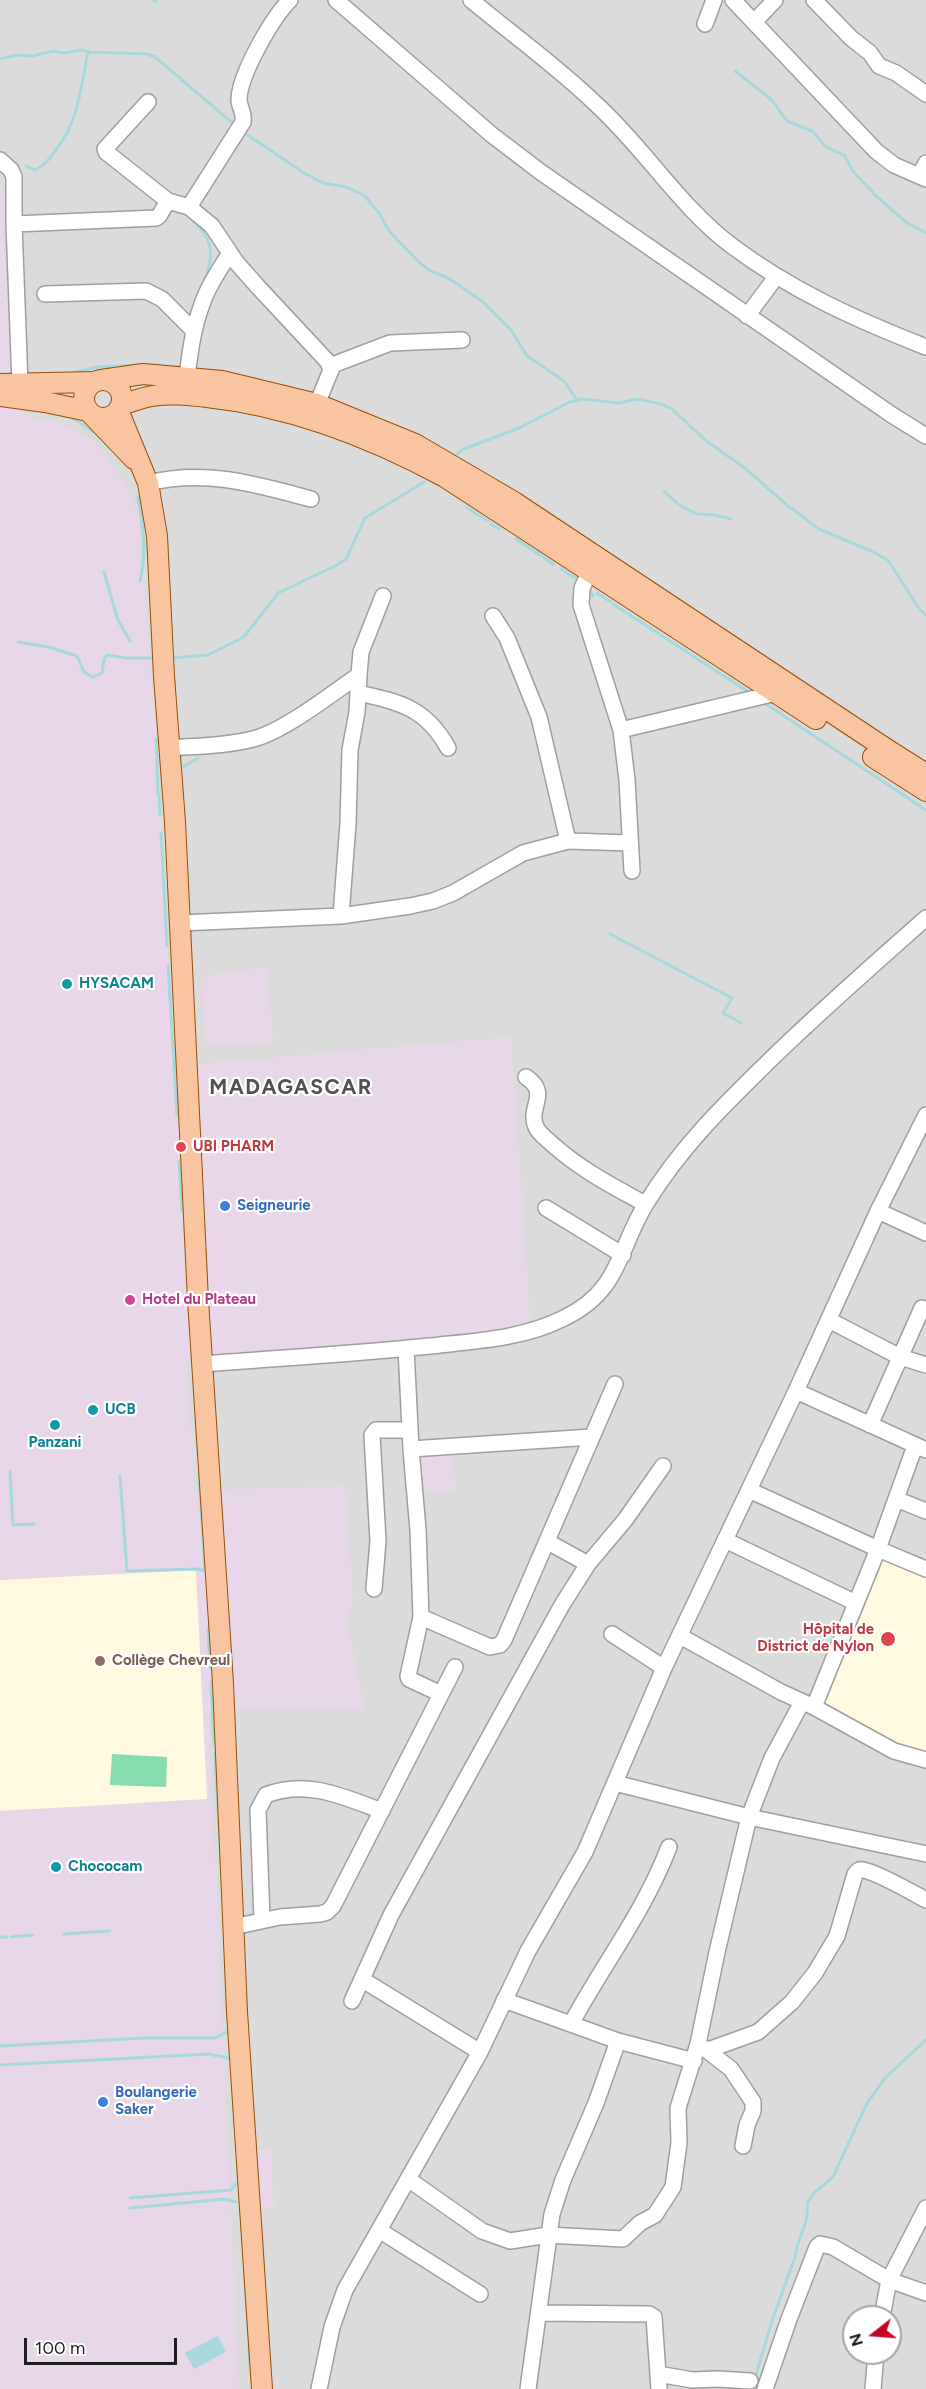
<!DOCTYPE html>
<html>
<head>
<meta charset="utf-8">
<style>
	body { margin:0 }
	#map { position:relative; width:926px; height:2389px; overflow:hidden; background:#efeae5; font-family:Figtree,sans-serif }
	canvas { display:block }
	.north { position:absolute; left:842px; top:2305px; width:60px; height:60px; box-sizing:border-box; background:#fff; border:2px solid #a5a5a5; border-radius:50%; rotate:253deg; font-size:16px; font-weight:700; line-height:24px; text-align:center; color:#1e1e1e }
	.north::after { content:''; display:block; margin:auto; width:21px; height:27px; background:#c70525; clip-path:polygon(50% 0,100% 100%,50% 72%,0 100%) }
	.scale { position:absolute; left:24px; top:2338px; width:153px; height:27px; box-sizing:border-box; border:3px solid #1e1e1e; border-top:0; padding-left:8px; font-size:18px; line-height:21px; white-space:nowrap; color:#1e1e1e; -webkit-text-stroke:4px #fff; paint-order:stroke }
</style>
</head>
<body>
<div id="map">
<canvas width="926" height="2389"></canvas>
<div class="north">N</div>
<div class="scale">100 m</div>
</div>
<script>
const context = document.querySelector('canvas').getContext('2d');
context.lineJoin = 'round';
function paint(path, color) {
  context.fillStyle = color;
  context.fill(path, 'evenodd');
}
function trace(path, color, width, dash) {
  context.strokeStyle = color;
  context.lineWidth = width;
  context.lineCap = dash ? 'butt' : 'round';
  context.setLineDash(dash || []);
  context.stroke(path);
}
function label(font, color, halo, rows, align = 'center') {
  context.font = font + ' Figtree,sans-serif';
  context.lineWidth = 4.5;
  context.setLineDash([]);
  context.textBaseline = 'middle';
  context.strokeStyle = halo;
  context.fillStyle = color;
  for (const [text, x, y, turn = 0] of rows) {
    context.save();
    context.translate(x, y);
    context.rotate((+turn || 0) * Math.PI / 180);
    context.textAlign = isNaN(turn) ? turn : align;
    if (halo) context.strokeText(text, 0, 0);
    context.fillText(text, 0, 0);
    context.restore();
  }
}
paint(new Path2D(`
	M0,0H926V2389H0ZM854,2317H890V2353H854Z`), '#dcdbdc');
paint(new Path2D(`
	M0,185H14L22,381L0,394Z
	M0,397L26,416L66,425L95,442L126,485L138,517L156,736L174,1066L511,1037L531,1330L395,1347L187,1360L194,1491L345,1486L353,1599L346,1618L365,1710H208L239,2389H0Z
	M266,968L274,1042L205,1045L201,976Z
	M452,1449L456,1490L427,1493L417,1481L413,1453Z
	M271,2149L274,2209L270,2210L269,2208L257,2207L253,2151Z`), '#e8d7e8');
paint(new Path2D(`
	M881,1560L926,1577V1753L900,1748L824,1702Z
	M196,1570L207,1799L0,1811V1580Z`), '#fef9df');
paint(new Path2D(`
	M112,1754L167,1757L166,1787L110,1785Z`), '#85dcac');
paint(new Path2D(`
	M218,2336L226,2352L194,2369L185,2353Z`), '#a6d8dc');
trace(new Path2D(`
	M153,0L156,2
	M0,59L16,55L33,56L53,51L64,53L82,50L88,52L147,54L155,57L236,126
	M735,71L772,100L787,121L812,131L826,147L844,155L853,171L875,195L907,223L926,233
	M243,132L304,173L323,183L346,187L364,195L379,213L389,231L419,262L429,270L450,279L483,302L511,330L527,356L564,381L577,400
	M26,166L35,170C47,164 51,156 58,147C79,120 81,85 88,52
	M191,218C212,238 215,253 205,280
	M692,286L716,302
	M149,365H161
	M165,366L179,367L183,365
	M72,373L97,367L140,365
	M71,417L98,435
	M457,454L464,449L519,428L570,402L582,399L619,403L637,399L661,404L672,409L705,440L745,468L787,505L819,529L871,551L888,560L920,610L926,615
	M664,491L679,505L697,514L715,515L731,519
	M138,496C143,526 147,552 140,581
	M467,508L488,521
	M491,524L499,529
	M516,539L553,564
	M561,569L580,581
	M104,572L118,620L130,641
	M588,587L593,596
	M597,593L611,602
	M613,604L750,693
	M18,642L49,647L77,656L84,672L93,677L102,673L104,659L107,655L126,658H152
	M171,658L208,655L244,637L278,593L337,565L346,559L365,518L424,482
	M763,702L926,810
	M156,739L158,795
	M179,769L198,758
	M159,795L160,815
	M161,833L167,946
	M610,934L732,998L723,1013L741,1023
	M168,966L177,1115
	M179,1161L182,1211
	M196,1423L198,1455
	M10,1471L13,1525L34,1524
	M120,1476L127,1571L198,1569L205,1571L199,1473
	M208,1628L210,1668
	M822,1645L826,1646L829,1654
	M211,1682L214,1744
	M215,1754L221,1863
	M890,1757L915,1765
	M64,1934L109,1931
	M0,1937H7
	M11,1937L33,1935
	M0,2046L143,2038H215L229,2031
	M0,2065L209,2054L233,2059V2060
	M130,2198L231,2190L236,2184
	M130,2208L225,2199L236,2202
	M245,2279L250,2365
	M755,2378L772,2321L795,2257C797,2236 810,2225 807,2203L814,2193L833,2177L867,2103L886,2077L926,2040`), '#a6d8dc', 3);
const minor = new Path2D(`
	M336,0L492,135L542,173L892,415L926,436
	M471,0C513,35 558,67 597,105C645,149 680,207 732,246C792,291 857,320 926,347
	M733,0L876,151L894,165L926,179
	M814,0L851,38L870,53L879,66L896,73L926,94
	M754,22L775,0
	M705,24L714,0
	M148,102L105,149L106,152L168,201L189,207L212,226L236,262L259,288L328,362L331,370L317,404
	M0,160L11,170L14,177V224L156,218L159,216L168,201
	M919,176L926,163
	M189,207L243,122C245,113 239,108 239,99C240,74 272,18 290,0
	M14,224L20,384
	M45,294L146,291L162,299L194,331
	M747,316L776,277
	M330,366L390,343L462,340
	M187,376C190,353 193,329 201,307C207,288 219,270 230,253
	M148,483C206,469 255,484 311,499
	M590,571L582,588L581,605L621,730L627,780L632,871
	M493,616L507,638L539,717L568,841
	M358,693C400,702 426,708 448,748
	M621,730L776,693
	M170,748C197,746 226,746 253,739C283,732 331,694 359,675L361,652L383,596
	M341,916L348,823L350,750L357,712L359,675
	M180,923L341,916L410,906L433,901L453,893L523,853L568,841L630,843
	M526,1077C551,1094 527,1107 536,1127C539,1134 547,1139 552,1144C581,1170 611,1185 645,1204
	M546,1208L623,1255
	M878,1211L926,1233
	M829,1320L900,1357L926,1365
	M406,1348L411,1449L418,1530L421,1617L408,1676L409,1679L441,1694
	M202,1364C278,1358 354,1354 430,1346C475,1341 523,1339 564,1318C621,1291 618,1248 647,1202C681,1147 721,1108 767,1063C818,1013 872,966 926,918
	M796,1391L926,1450
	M870,1425L922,1308
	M411,1449L592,1437
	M749,1490L878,1549L926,1569
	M896,1499L926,1511
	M725,1540L856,1603
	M548,1542L588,1564
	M374,1589L378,1541L372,1435L376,1430H410
	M421,1617L490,1647L500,1645L504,1640L615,1384
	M612,1634L664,1668
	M680,1636L781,1692L814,1707L894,1751L926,1760
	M814,1707L878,1549L915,1446
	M615,1783L749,1817L926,1854
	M262,1920L258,1810L266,1795C307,1779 344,1797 382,1811
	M233,1927L280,1917L320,1914L327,1912L333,1906L455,1667
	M363,1980L480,2052
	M504,2000L618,2041L596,2103L563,2180L552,2214L528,2389
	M352,2001L391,1915L562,1605L588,1564L625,1520L663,1466
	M571,2024C604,1963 644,1912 669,1847
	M618,2041L694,2061
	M704,2048L731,2069L753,2102V2111L747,2125L743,2146
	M708,2050L758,2032L792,2002L815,1973L837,1936L855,1874C858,1871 858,1869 863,1870C879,1873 911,1892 926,1900
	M408,2179L482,2231L510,2241L548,2235L623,2239L640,2223L655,2215L673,2187L679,2143L678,2108L698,2044L717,1952L749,1817L772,1758L802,1702
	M379,2230L480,2294
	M539,2313L649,2314L654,2317L659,2389
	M882,2317L889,2280L926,2208
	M658,2374L692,2380L718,2379L750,2381
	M319,2389L332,2327L345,2290L480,2052L528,1951L585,1852L664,1668L796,1391L878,1211L926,1115
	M765,2389L789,2319L817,2247L820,2244L833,2247L889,2280L926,2293
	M873,2389L876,2353`);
const major = new Path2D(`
	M101,380L143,374L222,381L317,404L415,444L514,502L885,748L926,774
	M84 399a19 19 0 1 1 38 0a19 19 0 1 1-38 0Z
	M0,384L95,382
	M0,396L45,402L88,411
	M121,405C131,402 141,398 152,396C170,393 188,395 207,397C291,406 371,437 445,477L816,719
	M118,410L148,483L157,536L164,676L175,822L198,1300L223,1683L237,2012L262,2389
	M90,413L134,459
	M873,757L926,791`);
trace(minor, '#9f9f9f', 18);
trace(major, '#954d04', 22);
trace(minor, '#fff', 15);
trace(major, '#f9c4a0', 20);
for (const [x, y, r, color] of [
	[67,984,6,"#0f9aa8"],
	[181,1147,6,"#e0444e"],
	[225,1206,6,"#3f7fe0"],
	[130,1300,6,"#d1479c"],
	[93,1410,6,"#0f9aa8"],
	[55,1425,6,"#0f9aa8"],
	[888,1639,8,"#e0444e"],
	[100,1661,6,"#8d6e63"],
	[56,1867,6,"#0f9aa8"],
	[103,2102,6,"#3f7fe0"]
]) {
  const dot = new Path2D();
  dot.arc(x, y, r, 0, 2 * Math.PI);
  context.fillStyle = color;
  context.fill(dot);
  trace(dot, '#fff', 2);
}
label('bold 15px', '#0d838f', '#fff', [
	["HYSACAM",79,984],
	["UCB",105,1410],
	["Panzani",55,1443,"center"],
	["Chococam",68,1867]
], 'left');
label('bold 15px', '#be3a42', '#fff', [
	["UBI PHARM",193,1147],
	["Hôpital de",874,1630,"right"],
	["District de Nylon",874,1647,"right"]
], 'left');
label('bold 15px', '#366cbe', '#fff', [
	["Seigneurie",237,1206],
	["Boulangerie",115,2093],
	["Saker",115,2110]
], 'left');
label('bold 15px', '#b23c85', '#fff', [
	["Hotel du Plateau",142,1300]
], 'left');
label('bold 15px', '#785e54', '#fff', [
	["Collège Chevreul",112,1661]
], 'left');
context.letterSpacing = '1.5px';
label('bold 21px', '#515151', '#fff', [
	["MADAGASCAR",291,1088]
]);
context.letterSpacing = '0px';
</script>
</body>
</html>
